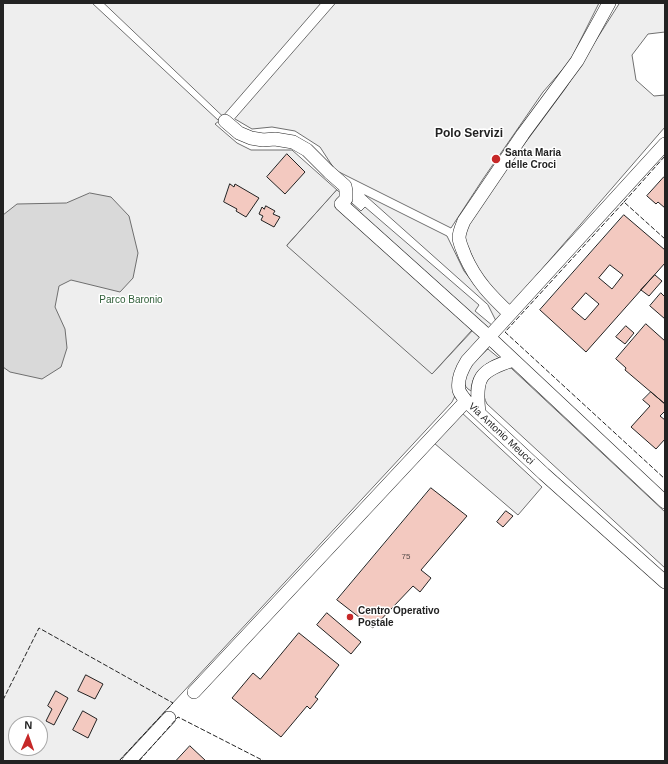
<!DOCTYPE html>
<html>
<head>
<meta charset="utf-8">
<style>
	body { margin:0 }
	#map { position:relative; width:668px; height:764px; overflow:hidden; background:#fff; font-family:Helvetica,sans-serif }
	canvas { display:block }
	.frame { position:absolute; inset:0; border:4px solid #222; pointer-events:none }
	.north { position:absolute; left:8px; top:716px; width:40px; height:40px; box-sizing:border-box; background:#fff; border:1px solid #a7a7a7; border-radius:50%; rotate:2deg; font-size:11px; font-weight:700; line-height:16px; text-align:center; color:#222 }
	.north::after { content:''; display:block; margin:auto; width:14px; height:18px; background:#c62828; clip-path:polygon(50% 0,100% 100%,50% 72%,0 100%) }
</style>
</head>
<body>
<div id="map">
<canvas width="668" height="764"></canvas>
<div class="frame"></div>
<div class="north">N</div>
</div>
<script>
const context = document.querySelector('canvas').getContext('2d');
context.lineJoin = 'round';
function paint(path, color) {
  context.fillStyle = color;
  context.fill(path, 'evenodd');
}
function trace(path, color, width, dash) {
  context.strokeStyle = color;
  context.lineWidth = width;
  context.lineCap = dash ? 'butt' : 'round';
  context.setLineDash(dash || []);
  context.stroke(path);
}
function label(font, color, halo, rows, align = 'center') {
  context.font = font + ' Helvetica,sans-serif';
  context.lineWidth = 3;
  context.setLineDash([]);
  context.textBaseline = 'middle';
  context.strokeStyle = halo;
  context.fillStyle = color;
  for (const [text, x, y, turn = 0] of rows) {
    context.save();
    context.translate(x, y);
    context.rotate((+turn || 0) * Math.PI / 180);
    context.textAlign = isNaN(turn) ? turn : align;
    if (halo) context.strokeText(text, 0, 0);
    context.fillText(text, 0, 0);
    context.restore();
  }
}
const green = new Path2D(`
	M3,3H92L219,121L215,124L237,143L251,150H292L337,190L287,245L433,373L473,330L481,338L453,389L455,396L452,402L119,761H3ZM16,724H40V748H16Z
	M104,3H321L223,116Z
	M336,3H599L570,61L543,92L483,179L451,228L335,170L320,147L295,131L272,127L252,129L235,119Z
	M620,3H665V32L648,34L632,55L636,80L654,96L665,95V127L509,307L479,272L465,240L466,228L497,181L565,89Z
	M365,195L447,236L464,271L479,290L505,313L497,323L488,305Z
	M488,349L499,358C483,364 472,373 471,391C452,381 479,357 488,349Z
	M511,368L665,512V568L487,404C477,385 492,369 511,368Z`);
paint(green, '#eee');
trace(green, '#6f6f6f', 1);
const parking = new Path2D(`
	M337,190L361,211L365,207L479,305L475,311L493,326L481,338L472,330L432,374L287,246Z
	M461,412L542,487L518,515L434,443Z`);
paint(parking, '#ededed');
trace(parking, '#6f6f6f', 1);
const water = new Path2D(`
	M90,193L111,197L129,216L138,253L133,278L120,292L71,280L59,286L55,307L65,329L67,348L61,367L42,379L10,372L3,367V215L17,204L66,203Z`);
paint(water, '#d9d9d9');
trace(water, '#6f6f6f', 1);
const building = new Path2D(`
	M287,154L305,172L285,194L267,177Z
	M664,177H665V208L658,202L656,204L647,196Z
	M230,184L234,187L235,184L259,198L246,217L236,211L237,209L224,202Z
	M266,206L275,211L273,214L280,217L274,227L261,220L263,216L259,214L262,207L264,209Z
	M624,215L665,250V263L586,352L540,310ZM610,265L623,275L612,289L599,278ZM586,293L599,304L585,320L572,309Z
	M655,275L662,281L649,296L641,290Z
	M661,293L665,297V319L650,306Z
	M646,324L665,341V404L625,370L626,368L616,359Z
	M626,326L634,333L625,344L616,337Z
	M651,392L665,404V411L660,416L665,420V439L656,449L631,427L650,406L643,400Z
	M431,488L467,516L421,570L431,578L420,592L413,586L373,628L337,600Z
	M506,511L513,516L503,527L497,522Z
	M327,613L361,642L351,654L317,625Z
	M299,633L339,665L315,697L318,699L310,709L307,706L281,737L232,698L253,673L260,679Z
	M86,675L103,684L95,699L78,691Z
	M56,691L68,698L54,725L46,721L52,709L48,706Z
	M83,711L97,719L88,738L73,730Z
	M190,746L206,761H176Z`);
paint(building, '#f3c9c0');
trace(building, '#222', 1);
const minor = new Path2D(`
	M225,121L239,133L251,138L263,140L275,139L293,142L307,150L329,172L345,186L346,191V199L341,204L489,337L665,502
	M665,144L467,361C462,369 457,380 459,390C460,394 464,398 466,401L544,474L665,582
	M510,314C491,296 476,281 465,256C463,250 460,245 459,238C459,232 462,226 464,221L523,134L577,61L609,3
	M479,413C475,377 479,371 513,360
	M194,692L466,401
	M129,761L169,718`);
trace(minor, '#222', 14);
trace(minor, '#fff', 13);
trace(new Path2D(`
	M624,202L665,156
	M665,239L624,202L505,332L665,479
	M3,700L39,628L173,703L119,761
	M139,761L178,717L264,761`), '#222', 1, [5, 2]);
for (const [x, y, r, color] of [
	[496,159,5,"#c62828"],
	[350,617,4,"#c62828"]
]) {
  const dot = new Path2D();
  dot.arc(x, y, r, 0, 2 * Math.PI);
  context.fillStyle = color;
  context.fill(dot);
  trace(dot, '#fff', 1.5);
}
label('8px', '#564c4a', null, [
	["75",406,557]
]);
label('bold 10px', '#222', '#fff', [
	["Santa Maria",505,153],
	["delle Croci",505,165],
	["Centro Operativo",358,611],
	["Postale",358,623]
], 'left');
label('10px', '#2f5e38', '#fff', [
	["Parco Baronio",131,300]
]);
label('10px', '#222', '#fff', [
	["Via Antonio Meucci",501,434,43]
]);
label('bold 12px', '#222', '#fff', [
	["Polo Servizi",469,134]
]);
</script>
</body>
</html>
